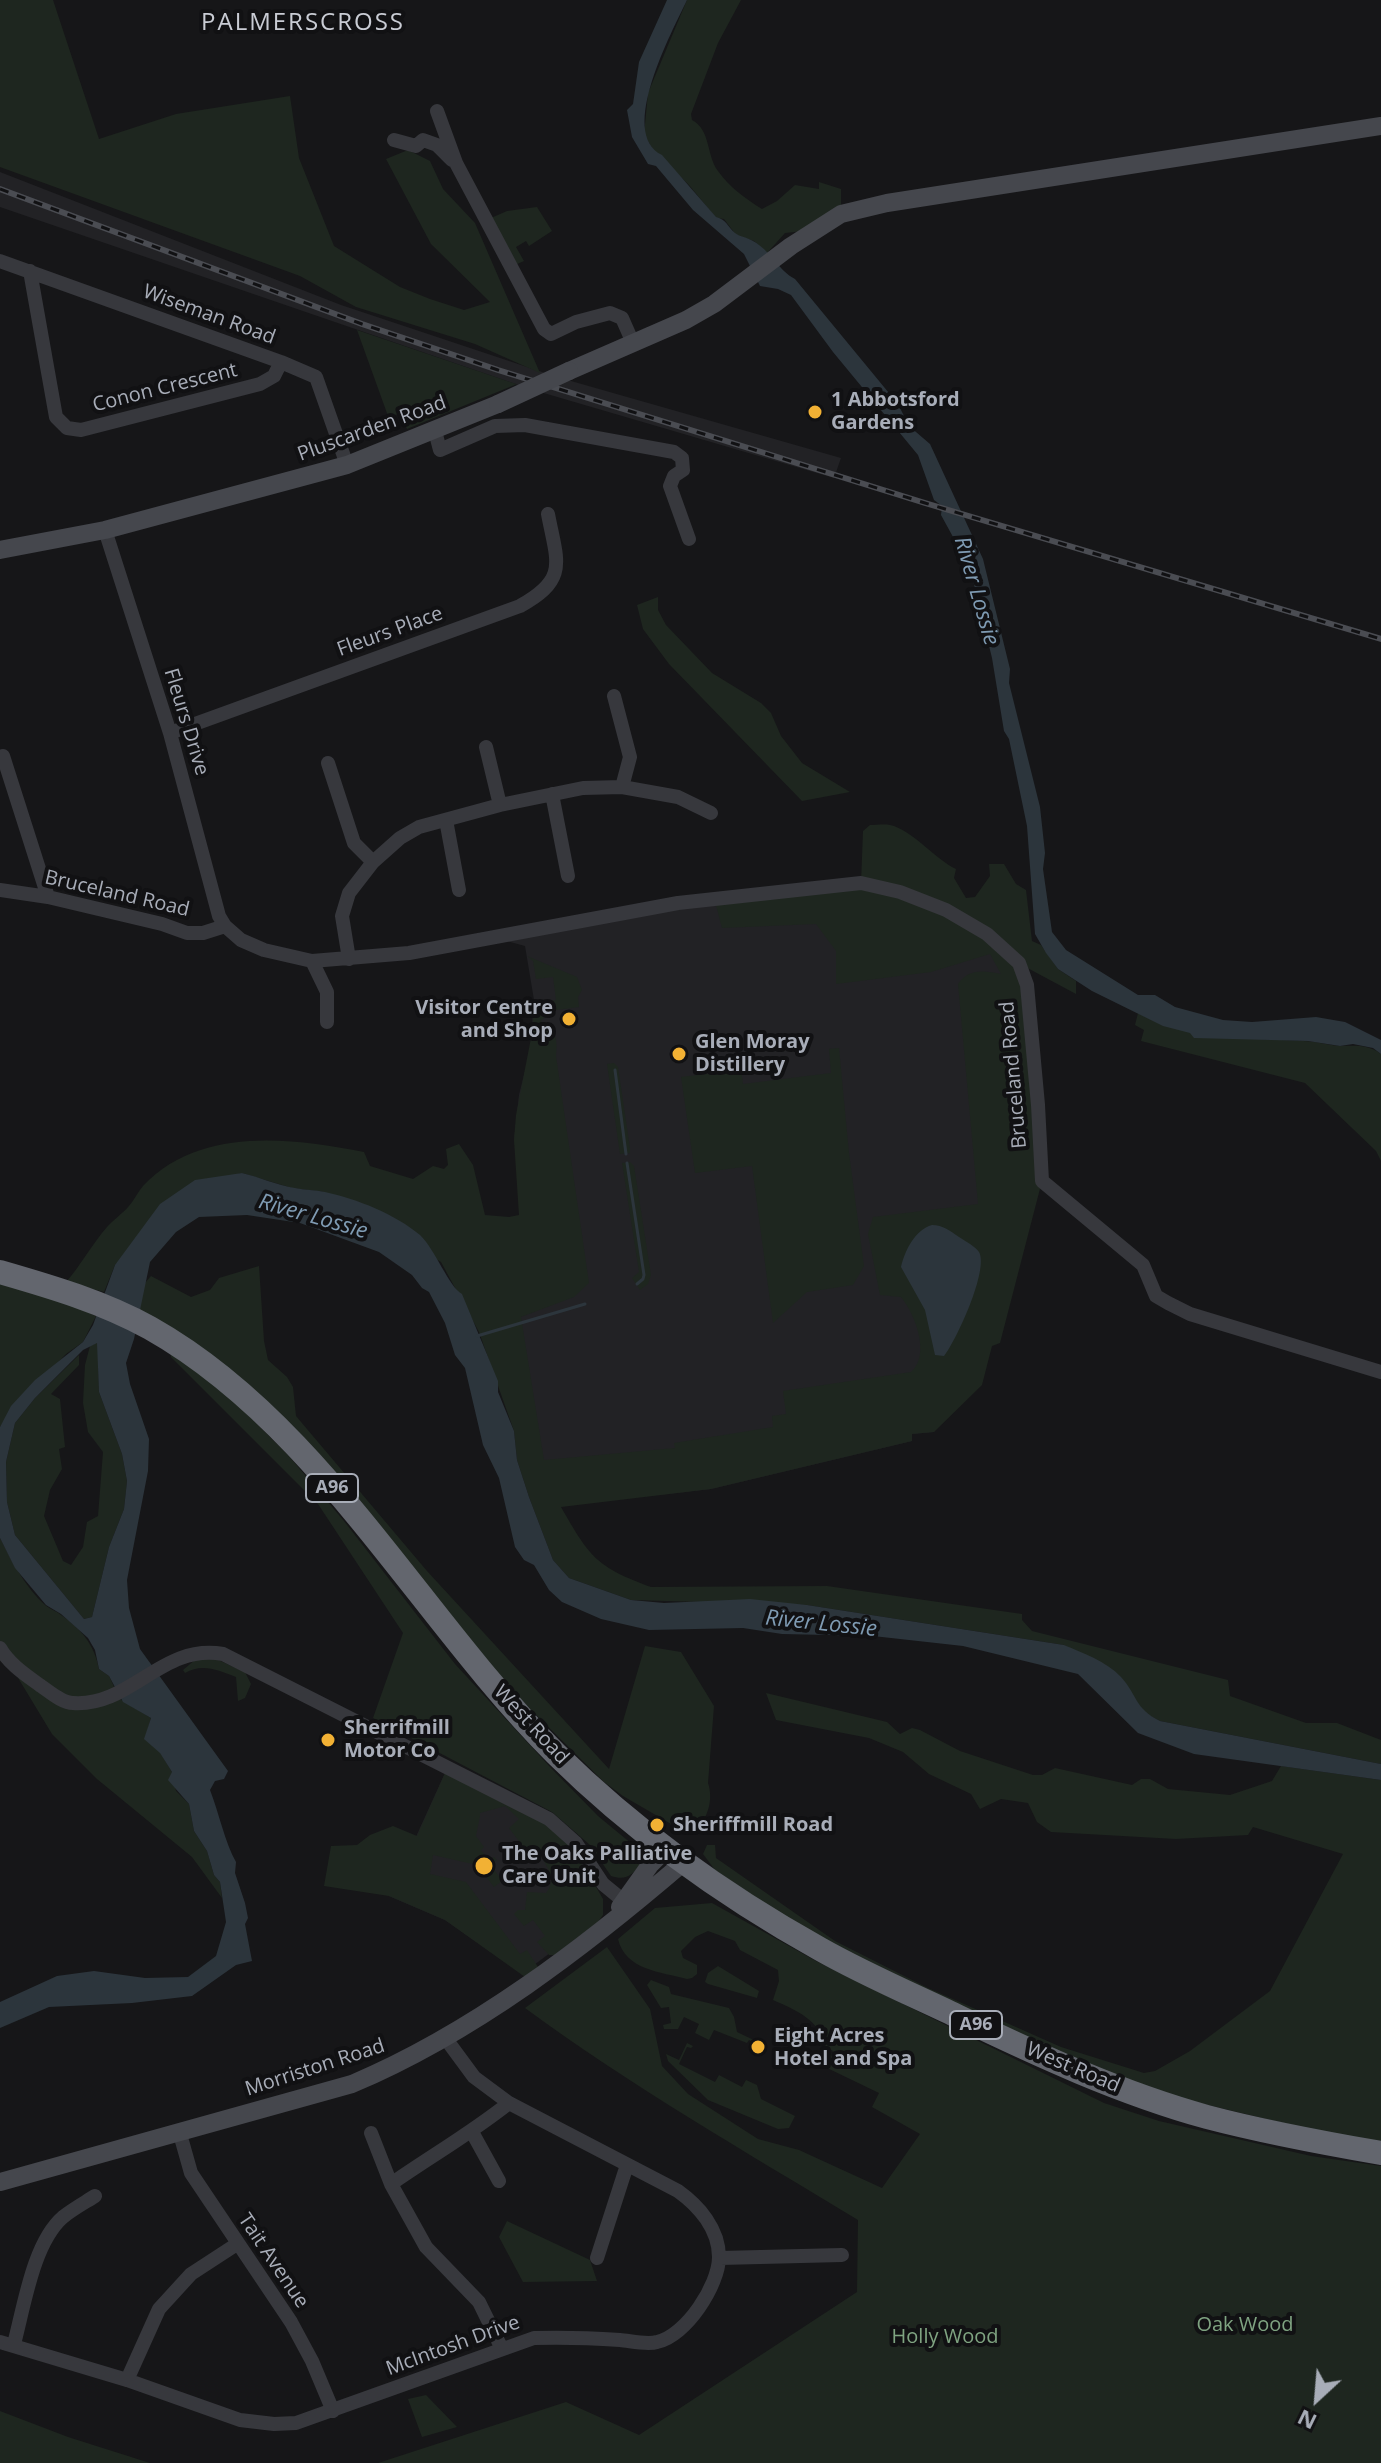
<!DOCTYPE html>
<html>
<head>
<meta charset="utf-8">
<style>
	body { margin:0 }
	#map { position:relative; width:1381px; height:2463px; overflow:hidden; background:#161618; font-family:"Open Sans",sans-serif }
	canvas { display:block }
	.north { position:absolute; left:1277px; top:2359px; width:80px; height:80px; -webkit-text-stroke:6px #111113; paint-order:stroke; rotate:206deg; font-size:22px; font-weight:700; line-height:32px; text-align:center; color:#a8adb8 }
	.north::after { content:''; display:block; margin:auto; width:28px; height:36px; background:#a8adb8; clip-path:polygon(50% 0,100% 100%,50% 72%,0 100%) }
</style>
</head>
<body>
<div id="map">
<canvas width="1381" height="2463"></canvas>
<div class="north">N</div>
</div>
<script>
const context = document.querySelector('canvas').getContext('2d');
context.lineJoin = 'round';
function paint(path, color) {
  context.fillStyle = color;
  context.fill(path, 'evenodd');
}
function trace(path, color, width, dash) {
  context.strokeStyle = color;
  context.lineWidth = width;
  context.lineCap = dash ? 'butt' : 'round';
  context.setLineDash(dash || []);
  context.stroke(path);
}
function label(font, color, halo, rows, align = 'center') {
  context.font = font + ' "Open Sans",sans-serif';
  context.lineWidth = 8;
  context.setLineDash([]);
  context.textBaseline = 'middle';
  context.strokeStyle = halo;
  context.fillStyle = color;
  for (const [text, x, y, turn = 0] of rows) {
    context.save();
    context.translate(x, y);
    context.rotate((+turn || 0) * Math.PI / 180);
    context.textAlign = isNaN(turn) ? turn : align;
    if (halo) context.strokeText(text, 0, 0);
    context.fillText(text, 0, 0);
    context.restore();
  }
}
paint(new Path2D(`
	M0,172L341,305L557,377L841,458L834,478L530,389L0,207Z
	M826,888L983,939L1009,970L1033,1179L934,1432L912,1434V1441L711,1489L560,1506L493,1327L540,1309L514,1140L519,1095L530,1051L534,1000L525,946L503,940L678,903Z
	M445,1773L529,1815L592,1906L550,1953L522,1974L445,1920L389,1896Z`), '#222225');
paint(new Path2D(`
	M0,0H53L99,139L176,114L290,96L299,158L334,246L400,287L430,299L464,310L490,302L431,244L386,159L408,150L430,161L443,189L475,223L540,373L475,344L356,307L300,276L0,167Z
	M687,0H741L718,43L691,114L692,120C711,130 706,155 718,171C729,187 746,199 762,209L777,201L795,185L819,189V182L841,189V214L814,230L785,233L767,253L754,241L736,235L724,219L716,218L689,185L654,151L644,135L648,93Z
	M537,207L552,231L529,246L526,241L516,247L524,261L515,265L491,218L507,211Z
	M357,330L516,384H517L407,429L400,414L388,416Z
	M658,597V610L666,625L712,673L761,703L771,713L781,736L802,763L850,792L802,801L669,664L643,629L637,605Z
	M870,825C876,825 884,824 890,825C911,829 935,859 956,869L954,878L966,898L975,897L990,876L989,864H1004L1016,884L1026,890L1032,941L1041,945L1058,969L1076,981V994L1020,964L1042,1181L1000,1343L992,1346L982,1385L934,1432L912,1434V1441L711,1489L561,1507C589,1556 596,1567 651,1587L827,1586L1022,1614V1620L1032,1631L1228,1680L1230,1696L1306,1723H1337L1381,1740V1764L1160,1721L1144,1713L1121,1678L1064,1645L807,1605L631,1600L569,1578L553,1560L529,1497L517,1460L514,1431L479,1332L441,1262L324,1192L292,1188L242,1173L231,1176L115,1265L104,1292L66,1282C81,1265 92,1244 107,1227C113,1220 122,1214 129,1206C134,1200 138,1192 143,1186C200,1126 291,1138 364,1152L370,1166L413,1179L433,1166L444,1169L448,1165L446,1149L459,1144L473,1165L485,1215L509,1217L519,1215L514,1140L516,1115L532,1033L536,1024L533,1022L534,1000L540,1003L556,1000L553,977L536,979L533,961L527,956L577,977L582,990L578,997L579,1007L556,1010L540,1021C556,1028 558,1040 556,1056L589,1283L574,1297L521,1317L544,1460L675,1448L674,1443L773,1427L772,1416L786,1414L783,1391L911,1372C931,1355 915,1314 901,1297L880,1295L868,1234L873,1217L978,1204L958,984C969,968 985,971 1001,974L990,954L931,972L836,984V951L816,924L722,928L716,905L861,883L863,831Z
	M1138,1013C1190,1038 1246,1038 1303,1041C1315,1041 1327,1045 1340,1046C1356,1046 1367,1044 1381,1054V1161L1376,1151L1305,1083L1141,1041L1144,1030L1135,1025Z
	M839,1048L849,1153L864,1266L853,1285L807,1292L773,1323L752,1166L695,1173L681,1077L741,1070L743,1084L831,1073L829,1049Z
	M614,1063L618,1067L630,1148V1153L620,1154L607,1064Z
	M630,1162L634,1166L651,1275L648,1284L640,1290L632,1278L639,1272L622,1163Z
	M259,1266L264,1341L268,1360L287,1377L293,1387L296,1416L427,1571L609,1769L645,1646L681,1652L714,1706L708,1783C714,1801 707,1818 696,1832L687,1826L678,1828L623,1796L604,1782L507,1686L292,1427L250,1386L206,1351L139,1311L144,1284L151,1276L191,1297L210,1290L219,1278Z
	M0,1283L50,1296L96,1316L83,1342L66,1354L6,1418L0,1427Z
	M98,1342L99,1392L122,1454L127,1481L124,1509L109,1547L92,1617L84,1619L15,1535L7,1502L6,1462L15,1423L35,1398L79,1355V1365L51,1394L60,1399L65,1447L59,1449L62,1469L50,1490L44,1516L63,1561L71,1565L83,1547L87,1522L98,1516L103,1452L88,1432L83,1403L85,1365L90,1346Z
	M170,1350L227,1394L288,1455L344,1521L455,1664L551,1768L598,1816L638,1849L641,1863C633,1875 626,1881 611,1876L590,1845L552,1812L373,1718L403,1633L318,1504L171,1357Z
	M0,1538C12,1561 25,1587 45,1605C50,1609 56,1611 61,1615C82,1630 94,1644 99,1669L109,1676L120,1699L151,1718L145,1739L160,1752L172,1772L176,1791L189,1804L194,1831L207,1851L214,1875L220,1882L222,1898L192,1857L97,1779L52,1734L0,1648Z
	M196,1659H216L245,1672L251,1684L245,1698L238,1701L236,1677C218,1670 202,1663 185,1673L183,1670Z
	M766,1693L887,1722L900,1734L912,1728L920,1730L960,1751L1033,1775H1042L1055,1768L1132,1785L1141,1779H1150L1168,1789L1230,1795L1272,1781L1281,1766L1381,1780V2143L1329,2134L1137,2088L830,1947L715,1870L703,1854L707,1845H715L716,1858L835,1941L928,1988L1061,2047L1144,2073L1155,2071L1190,2051L1270,1991L1343,1854L1253,1827L1248,1835L1176,1839L1051,1832L1037,1822L1028,1803L1001,1799L980,1809L971,1794L929,1774L903,1752L869,1738L776,1720Z
	M445,1773L542,1820L566,1841L584,1866L603,1899V1915L598,1922L555,1955H549L537,1942L545,1936L533,1920L524,1926L514,1914L518,1910H525L527,1892L546,1893C557,1880 548,1868 540,1855L533,1860L509,1828L519,1819L505,1806L480,1813V1816L476,1836L484,1847L481,1850L489,1860L494,1857L497,1860L491,1865L502,1881L494,1887L477,1865L433,1855L430,1874L466,1882L520,1954L527,1950L538,1967L525,1977L445,1920L389,1896L324,1886L331,1846L357,1845L370,1835L393,1826L417,1836Z
	M712,1903L816,1961L1104,2103L1159,2121L1311,2156L1381,2166V2463H378L566,2402L639,2435L857,2292L858,2220C746,2152 631,2086 525,2008L607,1947L650,2009L662,2066L688,2094L758,2139L799,2150L882,2188L920,2134L872,2107L879,2093L823,2066L833,2051L826,2047C820,2020 796,2010 773,2000L779,1981L778,1970L740,1950L735,1941L708,1931L695,1937L681,1951L683,1958L697,1965V1974L692,1978L687,1979C661,1972 625,1970 618,1939L655,1908Z
	M718,1966L759,1991L757,1998L708,1984L705,1982L708,1973Z
	M651,1980L669,1987L671,1994L729,2008L734,2017L737,2032L758,2042L759,2045L749,2040L747,2043L714,2030L709,2040L695,2033L699,2024L684,2017L678,2029H664L663,2025L671,2023L669,2007L661,2008L647,1985Z
	M687,2043L693,2046L691,2048L687,2047L679,2064L715,2082L719,2075L742,2087L746,2080L757,2085L761,2099L795,2116L789,2128L778,2129L708,2100L668,2061L666,2054L679,2060Z
	M507,2221L590,2260L597,2281L523,2282L499,2237Z
	M426,2395L457,2427L422,2437L408,2399Z
	M0,2411L68,2437L150,2463H0Z`), '#1e261f');
paint(new Path2D(`
	M667,0H687C672,32 617,133 662,155L716,217C727,220 727,226 735,233C740,237 747,237 753,241C770,250 779,271 795,279L898,404L909,426L930,444L983,559L1010,669L1009,683L1040,807L1045,853L1043,869L1052,932L1066,950L1138,995H1155L1175,1007L1223,1020L1252,1022L1316,1017L1345,1022L1381,1040V1054L1373,1048L1353,1044L1340,1046L1308,1041L1194,1038L1190,1033L1163,1026L1092,991L1058,969L1046,953L1035,934L1027,826L1009,739L1004,731L992,658L970,568L941,515L942,506L934,500L918,455L833,352L791,295L778,289L760,286L744,254L693,210L656,166L648,164L632,137L627,110L633,104L639,62Z
	M242,1173C259,1177 277,1185 295,1188C305,1190 315,1190 325,1192C357,1199 395,1214 420,1235C435,1249 449,1287 462,1294L498,1381V1392L514,1431L517,1460L529,1497L553,1560L569,1578L631,1600L664,1603L750,1599L807,1605L1064,1645C1083,1653 1106,1661 1121,1677C1138,1696 1134,1708 1160,1721L1381,1764V1780L1194,1754L1138,1733L1078,1674L963,1646L873,1636L782,1634L743,1628L649,1630L601,1619L562,1602L549,1590L534,1565L524,1560L515,1547L499,1478L483,1445L465,1368L455,1355L445,1323L429,1292L422,1288L412,1275L379,1252L300,1223L247,1215L199,1217L176,1232L150,1262L134,1339L126,1363L130,1384L149,1439L148,1471L127,1580L129,1608L140,1649L228,1771L224,1779L215,1781L210,1790C219,1813 225,1843 236,1862L235,1873L245,1903L248,1918L245,1924L252,1961L236,1965L192,1996L132,2003L49,2007L0,2028V2002L57,1976L94,1971L145,1978L188,1977L216,1956L226,1922L220,1882L214,1875L207,1851L194,1831L189,1804L168,1780L172,1772L160,1753L144,1739L151,1718L123,1702L109,1676L99,1669L95,1650L88,1638L61,1614L46,1605L15,1568L0,1538V1427L11,1406L35,1380L83,1342L93,1325L115,1265L160,1204L195,1180ZM97,1343L99,1392L122,1454L127,1481L124,1509L109,1547L92,1617L84,1619L15,1535L7,1502L6,1462L15,1423L35,1398L83,1350Z
	M932,1225C943,1225 950,1231 959,1237C965,1241 975,1246 979,1252C989,1270 956,1341 944,1356L935,1355L925,1310L901,1267C905,1250 915,1230 932,1225Z`), '#2c353c');
trace(new Path2D(`
	M615,1070L626,1154
	M627,1163L644,1275L643,1279L637,1284
	M477,1336L585,1304`), '#2c353c', 3);
trace(new Path2D(`
	M437,111L456,163L544,329L551,334L576,322L610,313L622,318L633,343
	M394,140L416,146L423,140L437,145L452,160
	M0,261L281,362L316,377L347,465
	M30,271L56,417L67,428L81,430L260,384L274,376L281,362
	M435,431L440,450L495,426L525,425L674,452L682,458L683,470L674,476L670,486L689,539
	M105,530L170,733L219,916L225,926L241,940L264,950L312,961L409,953L678,903L861,883L900,892L946,910L987,934L1019,963L1027,985L1038,1105L1042,1181L1143,1265L1156,1296L1168,1303L1190,1314L1381,1372
	M614,696L630,757L622,787
	M170,733L520,606C569,579 557,562 548,514
	M486,747L500,805
	M3,756L48,897
	M328,763L354,843L373,862
	M552,794L568,876
	M446,820L459,890
	M0,890L48,897L162,924L187,933H203L225,926
	M349,959L342,916L349,893L373,862L400,838L419,827L500,805L583,788L622,787L678,797L711,813
	M312,961L327,992V1022
	M0,1648C9,1664 26,1675 41,1686C50,1692 62,1703 73,1703C131,1707 162,1643 223,1654L549,1819L576,1843L603,1884L631,1907
	M472,2132L499,2181
	M371,2133L391,2184L426,2247L479,2302L502,2349
	M180,2134L191,2173L291,2322L312,2361L333,2411
	M391,2184C431,2156 470,2134 509,2103
	M597,2258L627,2165
	M720,2258L842,2255
	M0,2342L127,2380L240,2420L274,2424L296,2423L534,2338C563,2337 591,2338 620,2340C631,2341 647,2345 657,2342C686,2336 719,2285 719,2257C719,2229 699,2206 678,2191L509,2103L474,2077L446,2039
	M14,2344C24,2307 33,2243 63,2217C73,2209 84,2203 95,2196
	M127,2380L159,2309L191,2274L237,2244`), '#37383d', 14);
trace(new Path2D(`
	M569,371L686,320L714,304L791,246L841,214L887,203L1381,126
	M0,550L105,530L347,465L498,404
	M620,1907L650,1865L666,1849
	M0,2182L352,2084C473,2033 585,1947 684,1862`), '#45474d', 18);
trace(new Path2D(`
	M0,1272C52,1287 103,1302 150,1328C319,1423 421,1619 556,1754C634,1831 725,1896 820,1949C864,1974 911,1994 957,2016C1038,2055 1120,2093 1207,2117C1264,2132 1323,2143 1381,2153`), '#63666e', 24);
const rail = new Path2D(`
	M0,189L362,324L498,370L925,503L1381,639`);
trace(rail, '#4a4c52', 6);
trace(rail, '#111113', 3, [9]);
trace(new Path2D(`
	M498,404L569,371`), '#45474d', 18);
for (const [x, y, r, color] of [
	[815,412,8,"#f2b134"],
	[569,1019,8,"#f2b134"],
	[679,1054,8,"#f2b134"],
	[328,1740,8,"#f2b134"],
	[657,1825,8,"#f2b134"],
	[484,1866,10,"#f2b134"],
	[758,2047,8,"#f2b134"]
]) {
  const dot = new Path2D();
  dot.arc(x, y, r, 0, 2 * Math.PI);
  context.fillStyle = color;
  context.fill(dot);
  trace(dot, '#111113', 3);
}
for (const [x, y, w] of [
	[332,1488,52],
	[976,2025,52]
]) {
  const box = new Path2D();
  box.roundRect(x - w / 2, y - 14, w, 28, 6);
  context.fillStyle = '#111113';
  context.fill(box);
  trace(box, '#a8adb8', 2);
}
label('bold 18px', '#a8adb8', null, [
	["A96",332,1488],
	["A96",976,2025]
]);
label('20px', '#a8adb8', '#111113', [
	["Wiseman Road",209,315,20],
	["Conon Crescent",165,388,-14],
	["Pluscarden Road",372,429,-20],
	["Fleurs Place",390,632,-20],
	["Fleurs Drive",186,722,73],
	["Bruceland Road",117,894,13],
	["Bruceland Road",1014,1075,-95],
	["West Road",531,1725,47],
	["Morriston Road",315,2068,-18],
	["West Road",1073,2068,23],
	["Tait Avenue",273,2261,56],
	["McIntosh Drive",453,2346,-20]
]);
label('bold 20px', '#a8adb8', '#111113', [
	["1 Abbotsford",831,400],
	["Gardens",831,423],
	["Visitor Centre",553,1008,"right"],
	["and Shop",553,1031,"right"],
	["Glen Moray",695,1042],
	["Distillery",695,1065],
	["Sherrifmill",344,1728],
	["Motor Co",344,1751],
	["Sheriffmill Road",673,1825],
	["The Oaks Palliative",502,1854],
	["Care Unit",502,1877],
	["Eight Acres",774,2036],
	["Hotel and Spa",774,2059]
], 'left');
label('20px', '#7fa381', '#111113', [
	["Oak Wood",1245,2325],
	["Holly Wood",945,2337]
]);
label('italic 22px', '#7f9bb3', '#111113', [
	["River Lossie",976,591,74],
	["River Lossie",313,1217,16],
	["River Lossie",821,1624,6]
]);
context.letterSpacing = '2px';
label('24px', '#c9ccd4', '#111113', [
	["PALMERSCROSS",303,23]
]);
context.letterSpacing = '0px';
</script>
</body>
</html>
